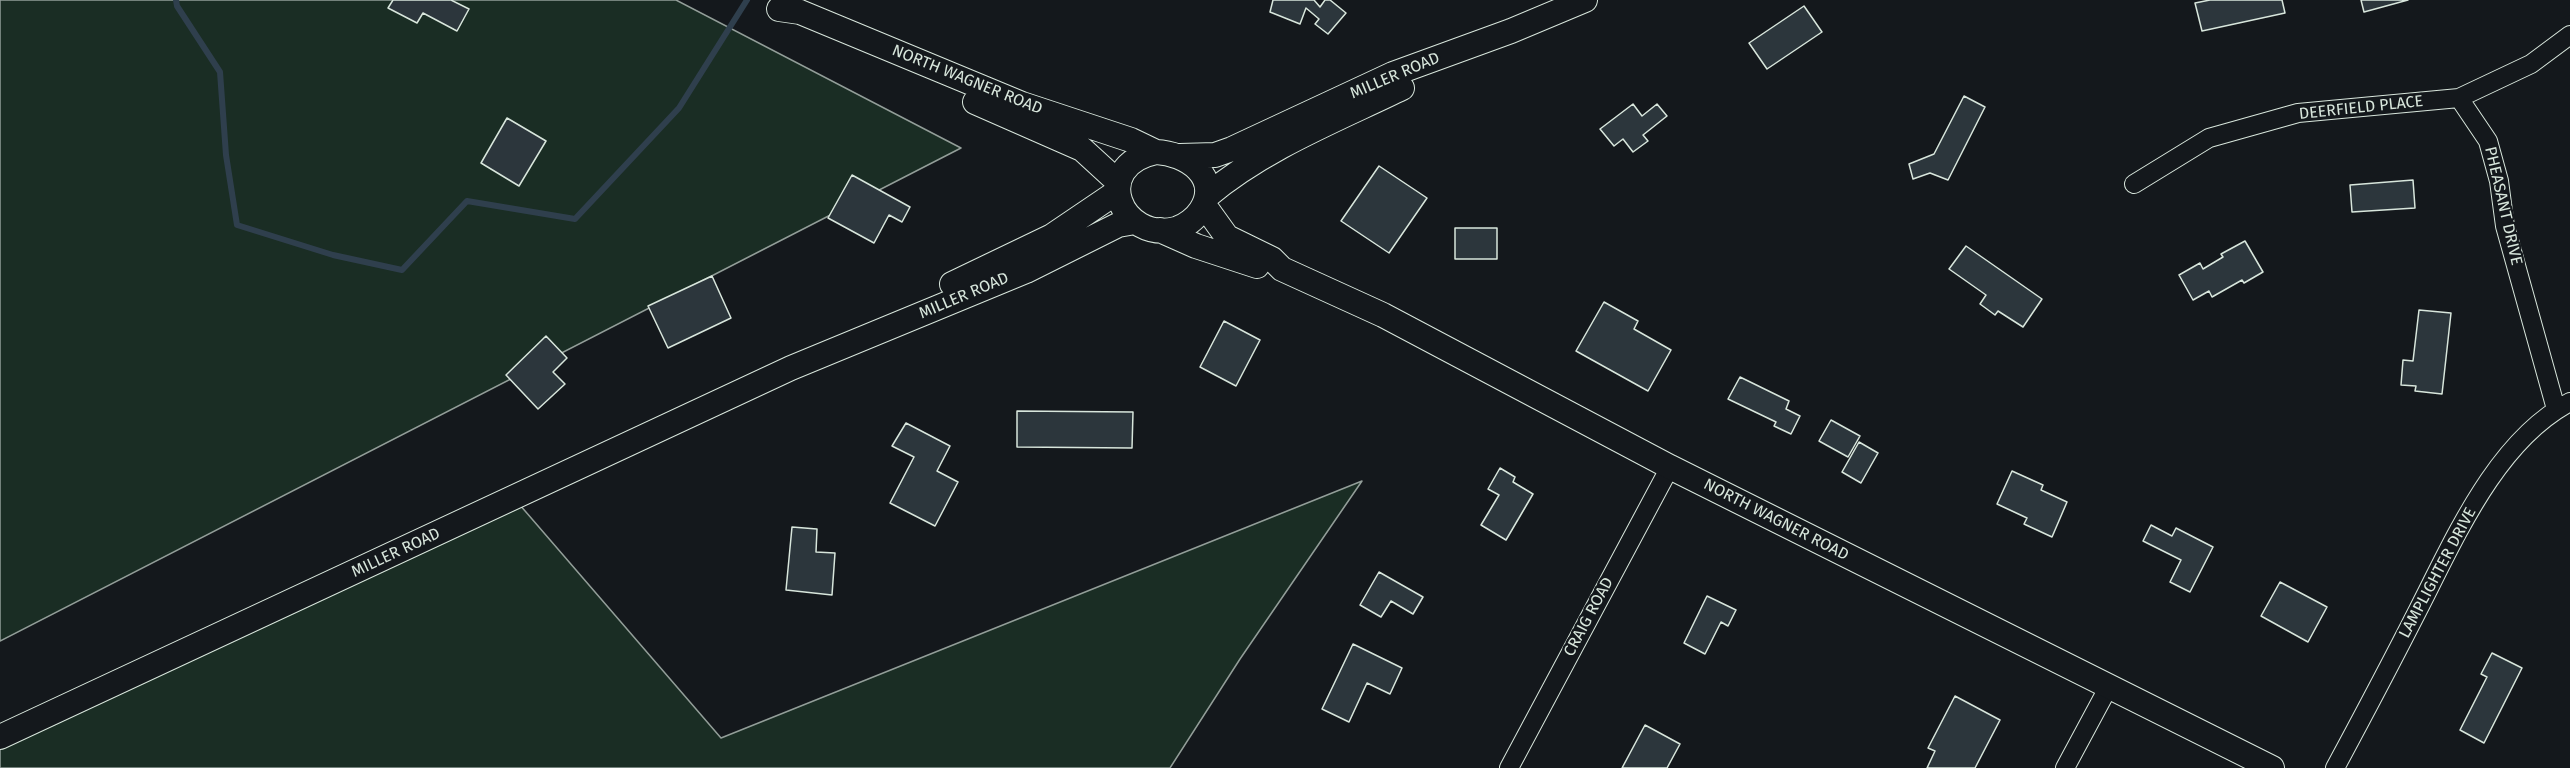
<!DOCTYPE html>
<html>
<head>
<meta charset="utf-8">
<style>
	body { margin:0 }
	canvas { display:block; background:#14181c }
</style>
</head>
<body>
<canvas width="2570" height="768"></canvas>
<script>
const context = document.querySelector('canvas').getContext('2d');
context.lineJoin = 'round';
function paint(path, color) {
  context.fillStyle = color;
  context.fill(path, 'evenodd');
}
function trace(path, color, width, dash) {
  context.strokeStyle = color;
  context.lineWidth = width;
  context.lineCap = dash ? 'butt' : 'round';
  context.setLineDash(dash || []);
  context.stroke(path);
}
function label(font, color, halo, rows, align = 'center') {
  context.font = font + ' "Fira Sans",sans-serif';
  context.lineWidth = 4.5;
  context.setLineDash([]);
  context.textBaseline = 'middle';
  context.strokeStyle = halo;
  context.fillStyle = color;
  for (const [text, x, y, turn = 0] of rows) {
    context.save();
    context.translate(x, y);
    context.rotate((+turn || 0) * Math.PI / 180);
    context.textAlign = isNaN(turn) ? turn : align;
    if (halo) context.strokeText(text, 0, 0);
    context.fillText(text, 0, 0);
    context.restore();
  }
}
const green = new Path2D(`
	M0,0H676L961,148L0,641Z
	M1362,481L1240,659L1170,768H0V740L513,497L721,738Z`);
paint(green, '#1a2d24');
trace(green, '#939e99', 1.5);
trace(new Path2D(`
	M176,0L177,6L220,72L226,155L237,225L333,255L402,270L467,201L575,219L679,108L747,0`), '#2f3f4d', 6);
const building = new Path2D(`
	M393,0H451L469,9L457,31L423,13L417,23L388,8Z
	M1273,0H1314L1320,7L1325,0H1330L1346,13L1328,34L1315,24L1319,19L1306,8L1300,24L1270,12Z
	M2210,0H2282L2285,13L2202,31L2195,3Z
	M2361,0H2408L2364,12Z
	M1804,6L1822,32L1767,69L1749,43Z
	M1964,96L1985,107L1948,180L1930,173L1913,179L1909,164L1934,154Z
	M1633,104L1642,116L1657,104L1667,116L1643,135L1648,141L1633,152L1623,139L1614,146L1600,129Z
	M507,118L546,141L519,186L481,163Z
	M1379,166L1427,198L1389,253L1341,221Z
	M852,175L910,207L902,222L889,215L874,243L828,218Z
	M2413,180L2415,208L2352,212L2350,185Z
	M1455,228H1497V259H1455Z
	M2245,241L2263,272L2244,283L2242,280L2212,297L2209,291L2193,300L2179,275L2200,263L2203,269L2223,257L2221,254Z
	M1966,246L2042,299L2023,327L1998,311L1995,315L1980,304L1986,295L1949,269Z
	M712,276L731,318L668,348L648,306Z
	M1604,302L1638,321L1634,329L1671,350L1648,391L1576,351Z
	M2419,310L2451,313L2442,394L2415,391L2416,386L2401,385L2403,360L2413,361Z
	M1224,321L1260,340L1236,386L1200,367Z
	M546,336L567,358L553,372L565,384L538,409L506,375Z
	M1740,377L1789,401L1786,409L1800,416L1791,434L1774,426L1776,422L1728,399Z
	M1017,411L1133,412L1132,448L1017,447Z
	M1831,420L1860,436L1848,457L1819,441Z
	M906,423L950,446L937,471L958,482L935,526L890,503L914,457L892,446Z
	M1859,442L1878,453L1861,483L1842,472Z
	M1500,468L1515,477L1513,482L1533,494L1506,540L1481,525L1499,495L1488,489Z
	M2012,471L2043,485L2041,490L2067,502L2052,537L2024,524L2027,518L1997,504Z
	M2151,525L2172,536L2176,528L2213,547L2190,592L2170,582L2181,560L2143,541Z
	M792,527L817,529L816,552L835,553L832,595L786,590Z
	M1379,572L1423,597L1413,614L1391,601L1381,617L1360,605Z
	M2280,582L2327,607L2308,642L2261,616Z
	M1707,596L1736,610L1728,626L1721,622L1705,654L1684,643Z
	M1353,644L1402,668L1390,694L1367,683L1349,722L1322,709Z
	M2492,653L2522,668L2484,743L2460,730L2487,677L2481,674Z
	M1955,696L2000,720L1975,768H1927L1935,751L1928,748Z
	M1645,725L1680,744L1667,768H1622Z`);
paint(building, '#2c363c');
trace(building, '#d8e6dc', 1.5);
const street = new Path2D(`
	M2134,184L2209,138L2298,113L2459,98
	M2556,409L2505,226L2499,181L2488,141L2459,98L2531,64L2570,35
	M1509,768L1670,467
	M2065,768L2108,688
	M2335,768C2363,716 2391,663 2418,610C2455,538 2496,441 2570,402`);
const secondary = new Path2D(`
	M779,9L800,12L1022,104L1131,140L1156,152
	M975,102L1082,149L1118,182
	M1156,152C1186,153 1222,177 1201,210C1196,218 1186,226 1176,229C1121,243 1089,166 1156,152Z
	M1180,156L1215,155L1232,149L1393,74L1511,31L1585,0
	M1207,196C1264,148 1336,120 1402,88
	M1204,205L1227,237L1272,259L1282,269L1383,315L1670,467L2272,768
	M1160,230L1196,246L1257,266
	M952,284L1052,236L1117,192
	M0,737L791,368L1026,271L1118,225L1135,222`);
trace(street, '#d8e6dc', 20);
trace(secondary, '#d8e6dc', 26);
trace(street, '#14181c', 18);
trace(secondary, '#14181c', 24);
label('16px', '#d8e6dc', '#14181c', [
	["MILLER ROAD",1395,76,-23],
	["NORTH WAGNER ROAD",967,80,22],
	["DEERFIELD PLACE",2361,108,-6],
	["PHEASANT DRIVE",2503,206,77],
	["MILLER ROAD",964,296,-23],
	["NORTH WAGNER ROAD",1776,520,27],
	["MILLER ROAD",396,553,-25],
	["LAMPLIGHTER DRIVE",2438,573,-62],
	["CRAIG ROAD",1589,617,-62]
]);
</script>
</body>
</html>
